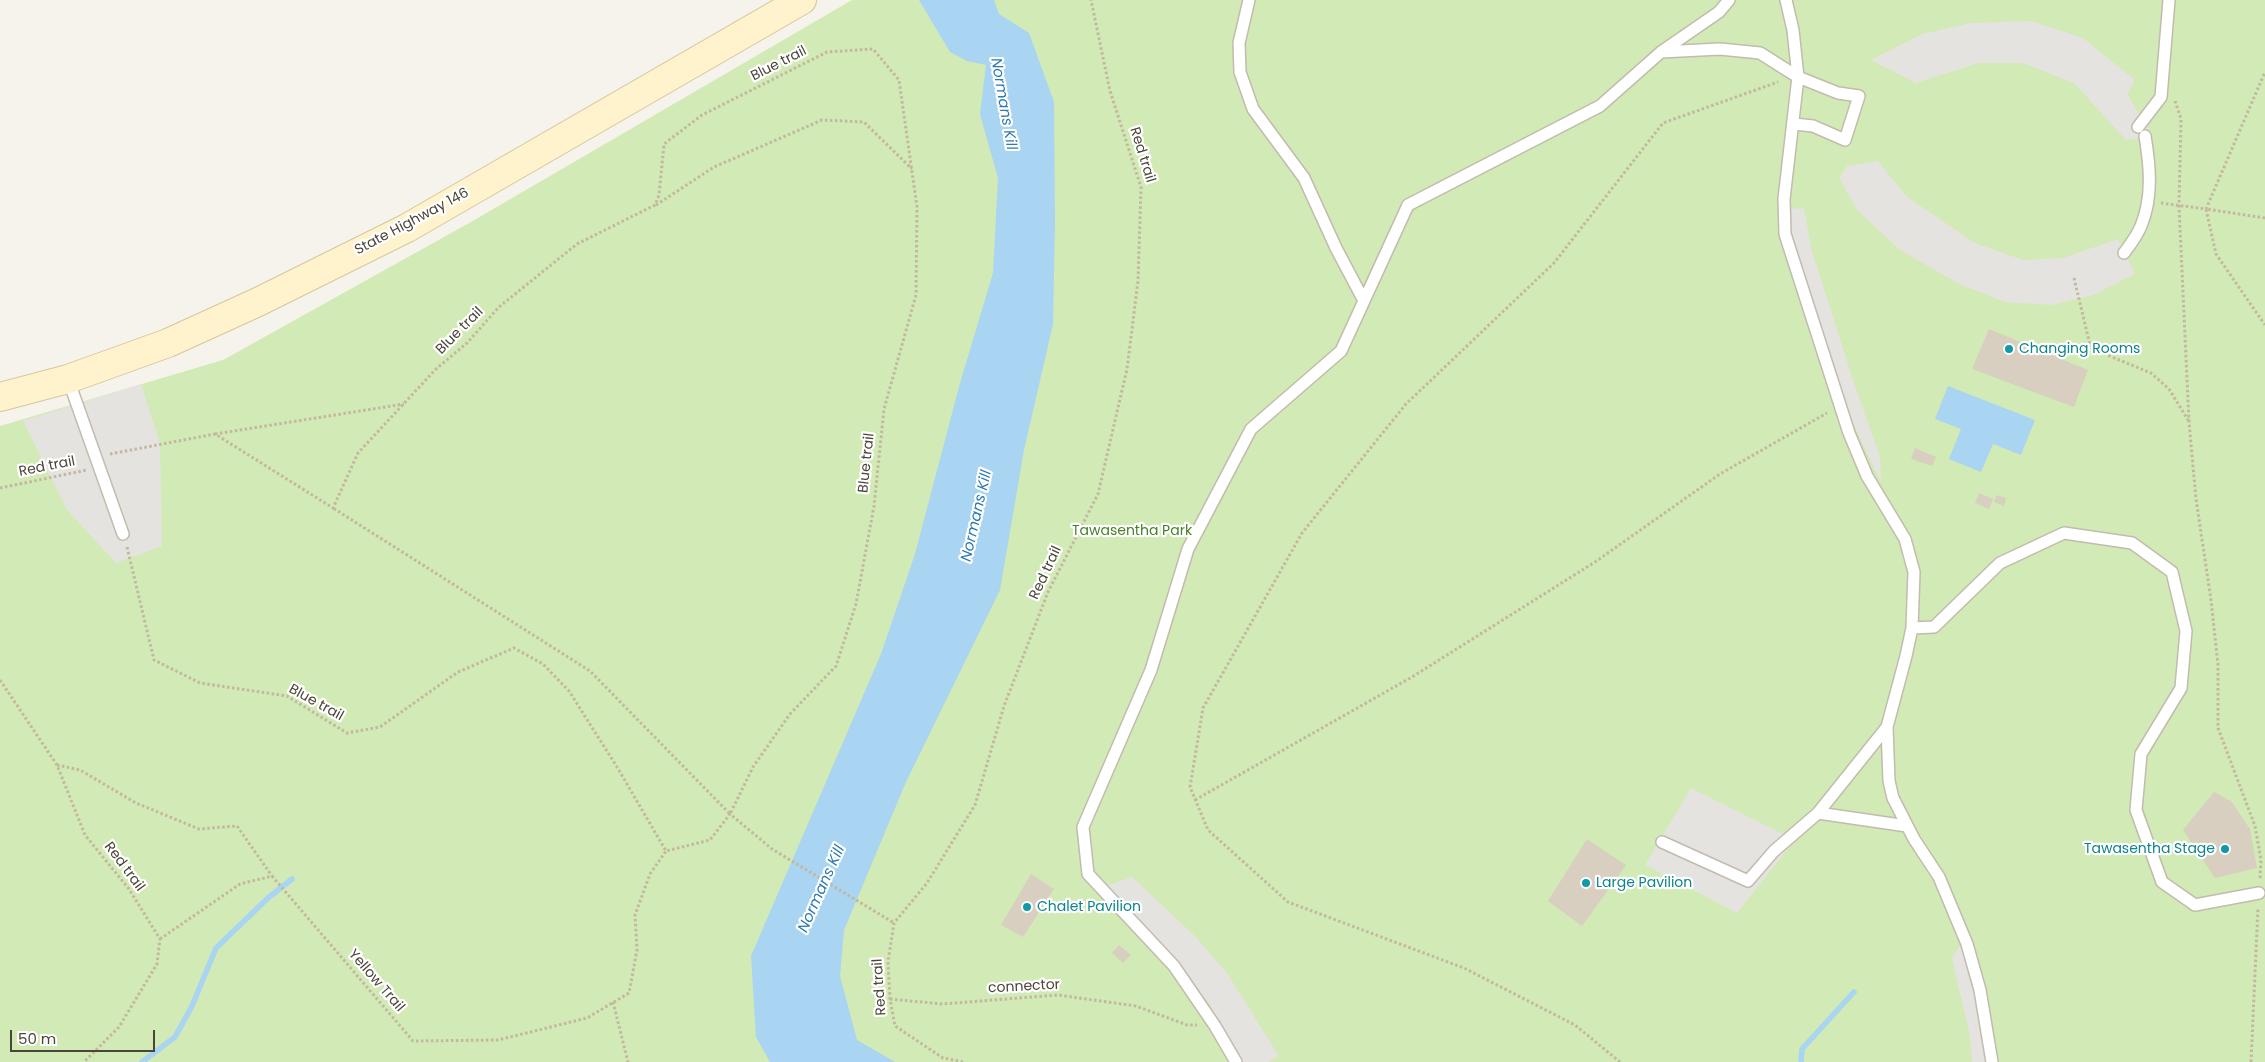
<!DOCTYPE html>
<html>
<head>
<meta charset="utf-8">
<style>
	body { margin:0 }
	#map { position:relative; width:2265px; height:1062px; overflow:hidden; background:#f6f3ec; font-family:Poppins,sans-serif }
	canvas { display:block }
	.scale { position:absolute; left:10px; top:1030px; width:145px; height:22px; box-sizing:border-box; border:2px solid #4b4439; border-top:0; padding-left:6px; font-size:15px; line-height:18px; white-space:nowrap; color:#4b4439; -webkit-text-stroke:4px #fff; paint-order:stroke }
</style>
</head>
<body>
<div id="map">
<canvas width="2265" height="1062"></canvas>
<div class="scale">50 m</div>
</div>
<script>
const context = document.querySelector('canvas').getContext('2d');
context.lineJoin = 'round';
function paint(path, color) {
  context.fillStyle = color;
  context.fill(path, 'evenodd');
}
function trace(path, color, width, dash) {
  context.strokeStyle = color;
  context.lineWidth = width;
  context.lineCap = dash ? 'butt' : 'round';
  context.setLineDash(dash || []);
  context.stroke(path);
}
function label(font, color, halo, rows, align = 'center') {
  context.font = font + ' Poppins,sans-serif';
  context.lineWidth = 4.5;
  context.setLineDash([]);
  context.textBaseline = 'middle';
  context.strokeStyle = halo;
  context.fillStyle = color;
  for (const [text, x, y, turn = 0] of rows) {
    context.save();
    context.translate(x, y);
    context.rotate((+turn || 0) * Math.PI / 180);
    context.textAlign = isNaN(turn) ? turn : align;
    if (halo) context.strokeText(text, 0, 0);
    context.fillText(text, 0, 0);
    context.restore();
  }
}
paint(new Path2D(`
	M852,0H2265V1062H0V426L223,360L471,222Z`), '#d2eab5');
paint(new Path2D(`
	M2031,21L2083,38L2135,80L2127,94L2153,137L2126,140L2074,83L2023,63H1978L1916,83L1871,60L1922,34L1971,23Z
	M1878,161L1906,196L1975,243L2023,260L2063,258L2118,239L2135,274L2093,295L2052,305L2005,302L1959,284L1900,250L1857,210L1839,178L1847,166Z
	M1804,208L1811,248L1853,380L1880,457L1881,482L1852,421L1807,286L1793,237L1789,209Z
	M141,384L160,444L162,546L116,563L67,510L23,421Z
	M1691,788L1795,840L1737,913L1645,865Z
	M1132,877L1196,937L1227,973L1279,1056L1268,1062H1243L1208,1002L1164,948L1106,886Z
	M1961,944L1971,974L1987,1062H1972L1970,1036L1952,959Z`), '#e5e3e0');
paint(new Path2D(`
	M919,0H994L999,14L1029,33L1054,102L1055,222L1053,324L1024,450L1000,590L906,782L844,930L840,976L857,1040L895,1062H770L756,1037L751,956L881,654L915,554L960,383L993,273L998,178L980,114L986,65L967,61L950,52Z
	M1948,386L2035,420L2021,455L1993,444L1981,472L1949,459L1961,429L1935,419Z`), '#a9d4f2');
trace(new Path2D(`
	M142,1062L175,1037L192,1006L216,948L268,898L292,879
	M1801,1062L1802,1049L1854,992`), '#a9d4f2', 5.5);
paint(new Path2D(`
	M1989,329L2088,370L2074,407L1972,369Z
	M1915,448L1936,457L1932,466L1911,459Z
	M1979,493L1993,499L1989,509L1975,503Z
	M1997,495L2006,498L2004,506L1994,502Z
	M2214,792L2231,801L2250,829L2257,868L2215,878L2183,830Z
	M1587,839L1626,865L1582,926L1548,901Z
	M1031,874L1054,889L1023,937L1001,925Z
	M1119,945L1131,955L1123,963L1112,953Z`), '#d8cfc1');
const service = new Path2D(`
	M1249,0L1239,43L1240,72L1253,109L1304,178L1336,248L1364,301
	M1786,0L1793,30L1798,77L1784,199L1785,234L1849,433L1867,476L1905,539L1914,572L1912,628L1906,656L1887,727L1889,781L1893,798L1914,839L1939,877L1967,944L1980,990L1992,1062
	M1661,52L1719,12L1729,0
	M2138,127L2161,97L2169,0
	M2124,253C2130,245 2137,236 2141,226C2153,197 2150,166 2145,136
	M68,379L123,534
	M1912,628L1934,627L2000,563L2064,533L2132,543L2172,572L2186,631L2181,688L2141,754L2136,810L2162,882L2195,905L2259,893
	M1818,813L1907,826
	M1662,842L1748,881L1774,851L1818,813L1887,727
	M1236,1062L1215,1026L1174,966L1088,874L1083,827L1151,670L1188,549L1251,429L1341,351L1408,205L1600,106L1661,52L1720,49L1760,53L1798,77L1838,93L1859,96L1845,140L1813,126L1794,124`);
const secondary = new Path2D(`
	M0,397L68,379L168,343L258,302L407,228L802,0`);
trace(service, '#c2bbae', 14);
trace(secondary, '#d6c79b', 30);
trace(new Path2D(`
	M2175,101L2181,119L2179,206L2189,422L2196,499L2211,600L2218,665V728L2255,826L2261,860L2260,879
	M2161,203L2206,209L2265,72
	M656,205L714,167L822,120L864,122L912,169
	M2265,218L2206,209L2216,254L2265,325
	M2074,278L2090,345L2107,355L2151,373L2169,389L2188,420
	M215,434L404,404
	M110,454L215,434L333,508L358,453L436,369L467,343L499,307L577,244L655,205L659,195L664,144L702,115L827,52L873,49L899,80L917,207L916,295L884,409L874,506L856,604L836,666L790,714L753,767L730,814L590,671L333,508
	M0,488L87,470
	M127,547L154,660L200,683L287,696L347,733L380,727L458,672L514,648L543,664L569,691L617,767L666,851L710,840L730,814L772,849L894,923
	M0,680L57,765L85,835L129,889L160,939L157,964L119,1027L84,1062
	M57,765L80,770L136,803L199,829L237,826L272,876
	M1195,800L1412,677L1595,562L1720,474L1827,413
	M160,939L240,884L272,876L413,1041L498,1040L587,1018L629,993L637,950L635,915L650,874L666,851
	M890,999L942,1004L1058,995L1136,1006L1187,1025H1197
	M613,1002L628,1062
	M963,1062L943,1058L895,1026L890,999L888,962L894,923L927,883L975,805L1004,706L1048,592L1098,494L1127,369L1138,281L1141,187L1110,91L1091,0
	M1620,1062L1575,1025L1464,968L1288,902L1208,830L1190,787L1203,708L1302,533L1406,404L1554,263L1663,123L1778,82
	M2251,1062L2258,908`), '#c4b79f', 3, [2.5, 2.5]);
trace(service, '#fff', 11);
trace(secondary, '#fff3cd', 28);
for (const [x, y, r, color] of [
	[2009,349,5,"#0f9aa8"],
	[2225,849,5,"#0f9aa8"],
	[1586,883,5,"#0f9aa8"],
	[1027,907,5,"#0f9aa8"]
]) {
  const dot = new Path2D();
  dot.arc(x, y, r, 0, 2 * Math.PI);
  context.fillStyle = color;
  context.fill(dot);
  trace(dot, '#fff', 2);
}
label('14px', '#4b4439', '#fff', [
	["Blue trail",779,64,-27],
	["Red trail",1142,155,73],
	["State Highway 146",412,222,-28],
	["Blue trail",460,331,-45],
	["Blue trail",867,463,-84],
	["Red trail",47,467,-11],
	["Red trail",1046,573,-65],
	["Blue trail",316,703,29],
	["Red trail",124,867,53],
	["Yellow Trail",376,981,49],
	["Red trail",880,987,-94],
	["connector",1024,987,-3]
]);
label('14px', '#0d838f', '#fff', [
	["Changing Rooms",2019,349],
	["Tawasentha Stage",2215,849,"right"],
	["Large Pavilion",1596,883],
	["Chalet Pavilion",1037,907]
], 'left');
label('14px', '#4a7f2a', '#fff', [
	["Tawasentha Park",1132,531]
]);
label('italic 15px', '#2e7ab2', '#fff', [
	["Normans Kill",1003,104,80],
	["Normans Kill",977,516,-77],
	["Normans Kill",822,889,-66]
]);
</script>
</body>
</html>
